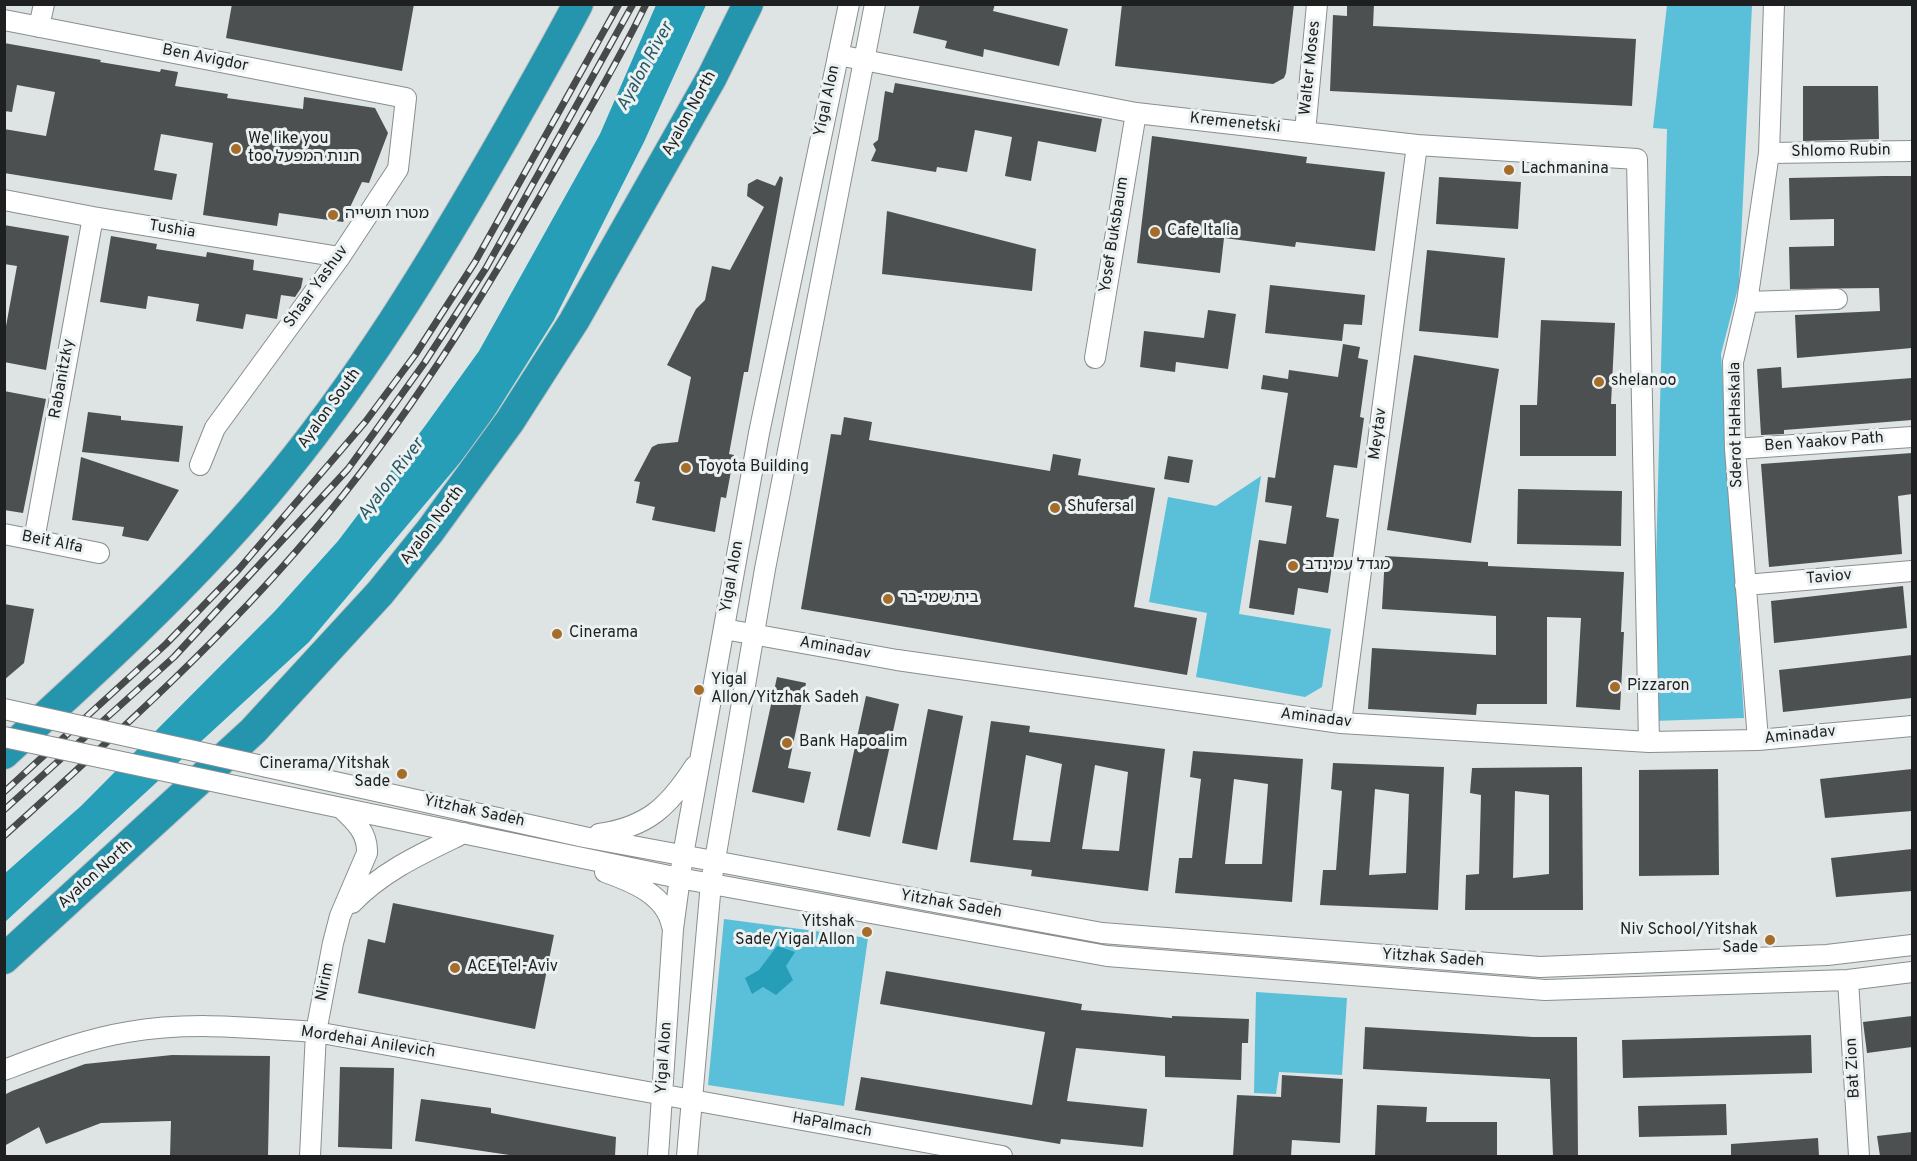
<!DOCTYPE html>
<html>
<head>
<meta charset="utf-8">
<style>
	body { margin:0 }
	#map { position:relative; width:1917px; height:1161px; overflow:hidden; background:#dee3e4; font-family:Overpass,sans-serif }
	canvas { display:block }
	.frame { position:absolute; inset:0; border:6px solid #1d1f20; pointer-events:none }
</style>
</head>
<body>
<div id="map">
<canvas width="1917" height="1161"></canvas>
<div class="frame"></div>
</div>
<script>
const context = document.querySelector('canvas').getContext('2d');
context.lineJoin = 'round';
function paint(path, color) {
  context.fillStyle = color;
  context.fill(path, 'evenodd');
}
function trace(path, color, width, dash) {
  context.strokeStyle = color;
  context.lineWidth = width;
  context.lineCap = dash ? 'butt' : 'round';
  context.setLineDash(dash || []);
  context.stroke(path);
}
function label(font, color, halo, rows, align = 'center') {
  context.font = font + ' Overpass,"Noto Sans Hebrew",sans-serif';
  context.lineWidth = 6;
  context.setLineDash([]);
  context.textBaseline = 'middle';
  context.strokeStyle = halo;
  context.fillStyle = color;
  for (const [text, x, y, turn = 0] of rows) {
    context.save();
    context.translate(x, y);
    context.rotate((+turn || 0) * Math.PI / 180);
    context.textAlign = isNaN(turn) ? turn : align;
    if (halo) context.strokeText(text, 0, 0);
    context.fillText(text, 0, 0);
    context.restore();
  }
}
paint(new Path2D(`
	M1667,5H1752L1739,284L1721,354L1744,718L1652,721L1667,129L1653,128Z
	M1261,476L1239,614L1331,629L1322,687L1305,697L1196,677L1207,613L1149,602L1168,497L1216,506Z
	M724,919L868,938L844,1106L708,1085Z
	M1256,992L1347,998L1342,1075L1279,1072L1276,1094L1254,1093Z`), '#5abfd8');
paint(new Path2D(`
	M656,5H706L644,142L554,320L479,440L309,642L5,922L4,874L81,806L275,611L338,541L425,426L479,351L600,134Z
	M777,946L795,952L786,966L793,980L776,995L763,987L752,994L745,978L759,970Z`), '#279eb7');
paint(new Path2D(`
	M232,4H414L402,71L226,38Z
	M920,4H995L993,11L1068,29L1059,66L984,49L983,57L945,48L947,41L913,33Z
	M1122,4H1294L1286,73L1284,78L1273,84L1115,66Z
	M1347,4H1374L1373,26L1636,39L1632,106L1330,91L1333,15L1347,16Z
	M4,43L101,60L100,62L160,72L161,69L178,72L175,86L228,94L227,98L303,109L304,97L375,108L388,133L369,183L362,182L343,222L279,213L277,226L203,215L213,143L161,134L154,170L177,174L172,200L4,173V129L46,136L55,92L17,85L12,112L4,111Z
	M895,83L1102,119L1096,152L1038,141L1031,181L1005,176L1012,137L975,130L967,172L937,167L936,172L871,161L876,150L873,144L878,140L885,91L893,93Z
	M1803,86H1878L1879,139L1803,141Z
	M1152,136L1307,157L1306,163L1385,172L1375,251L1296,242L1295,247L1224,238L1220,273L1137,263Z
	M780,176L783,178L748,372H744L729,454L734,455L726,498L721,497L715,532L652,520L655,507L636,503L640,482L634,481L652,447L658,444L678,442L691,377L667,365L696,309L705,300L712,266L730,270L764,207L747,196L748,184L757,179L775,186Z
	M1884,176H1912V348L1797,358L1795,315L1880,311L1879,288L1790,289L1789,247L1834,246V219L1790,220L1789,178Z
	M1439,177L1521,182L1518,229L1436,224Z
	M887,211L1036,249L1032,291L882,274Z
	M4,225L69,236L46,370L4,362V337L17,266L4,264Z
	M111,236L157,244L156,249L206,257L207,252L254,260L253,270L303,278L301,288L295,297L281,295L277,319L246,314L243,329L196,321L199,304L148,296L146,309L100,302Z
	M1427,250L1505,258L1498,338L1419,331Z
	M1270,285L1365,295L1362,325L1344,324L1342,341L1265,333Z
	M1208,310L1236,314L1228,369L1176,362L1175,372L1140,367L1144,331L1204,338Z
	M1541,320L1615,323L1611,404H1616V456H1520V405H1537Z
	M1343,344L1360,347L1358,358L1368,360L1360,417L1364,418L1357,468L1334,465L1326,517L1339,519L1328,593L1298,588L1294,615L1249,608L1259,540L1286,544L1292,506L1265,502L1268,477L1275,478L1288,393L1261,389L1263,375L1288,379L1289,370L1338,377Z
	M1414,355L1499,369L1471,543L1387,530Z
	M1781,367L1782,388L1912,378V420L1784,430V434L1761,435L1757,369Z
	M4,391L46,399L23,513L4,510Z
	M88,412L121,416V420L183,426L179,462L82,452Z
	M844,417L872,422L869,440L1050,471L1053,454L1081,459L1078,475L1155,488L1134,607L1197,618L1187,675L801,609L831,434L841,435Z
	M1912,453V494L1898,496L1902,554L1769,567L1761,464Z
	M1168,456L1193,460L1189,483L1164,479Z
	M81,457L179,490L148,541L122,536L124,527L72,520Z
	M1518,489L1622,491L1621,546L1517,544Z
	M1385,556L1488,562V566L1624,572L1621,632H1624L1620,710L1576,707L1581,618L1547,617V704H1477L1476,715L1368,709L1372,648L1496,655V616L1382,609Z
	M1903,586L1907,628L1774,643L1771,601Z
	M4,604L34,609L24,663L4,680Z
	M1912,655V698L1783,712L1779,670Z
	M777,677L806,683L788,768L811,772L804,803L752,792Z
	M866,696L899,704L870,837L837,830Z
	M928,709L963,716L937,850L902,843Z
	M991,721L1030,726L1029,732L1165,749L1148,891L1031,876L1032,870L970,862ZM1026,755L1062,764L1050,842L1013,840ZM1095,765L1128,772L1119,851L1082,849Z
	M1193,751L1303,759L1292,902L1175,893L1179,858H1192L1201,779L1190,777ZM1234,779L1268,784L1262,864H1225Z
	M1333,763L1444,767L1438,910L1320,905L1323,870H1336L1342,791L1331,789ZM1375,789L1409,794L1406,873L1369,875Z
	M1582,767L1583,910H1465L1466,875L1479,874L1481,795L1470,793L1472,768ZM1515,791L1549,795V874L1513,878Z
	M1718,769L1719,875L1639,876V770Z
	M1912,769V811L1825,818L1820,779Z
	M1912,849V891L1836,897L1831,858Z
	M393,903L554,935L535,1029L358,993L368,939L385,943Z
	M886,971L1082,1004L1081,1010L1172,1018V1016L1249,1019L1248,1043H1242L1241,1080L1165,1077V1056L1076,1048L1067,1101L1147,1109L1143,1147L1061,1139L1060,1144L855,1110L861,1077L1032,1105L1045,1032L880,1004Z
	M1912,1016V1047L1867,1053L1863,1022Z
	M1365,1027L1533,1037H1577L1578,1156H1553L1550,1079L1363,1069Z
	M1811,1035L1812,1073L1623,1078L1622,1040Z
	M172,1055L270,1056L268,1156H170L171,1121L101,1123L46,1144L39,1127L4,1146V1095L12,1091L85,1064Z
	M340,1067L394,1068L392,1149L338,1147Z
	M1282,1075L1343,1079L1340,1143L1292,1140L1291,1156H1233L1237,1095L1281,1097Z
	M421,1099L491,1108V1113L616,1137L615,1156H516L415,1141Z
	M1726,1104L1727,1135L1639,1137L1638,1106Z
	M1377,1105L1427,1107L1426,1122H1497V1156H1375Z
	M1912,1132V1156H1880L1877,1136Z
	M1818,1138L1819,1156H1731V1144Z`), '#4c5051');
const minor = new Path2D(`
	M4,20L406,98L398,169L340,257L215,428L200,465
	M39,27L44,4
	M838,55L1136,113L1417,145L1637,159L1649,742
	M1305,132L1317,4
	M1769,153L1912,151
	M4,200L93,217L340,257
	M1747,302L1837,299
	M1095,358L1136,113
	M1735,449L1912,437
	M4,534L99,553
	M34,540L93,217
	M1745,585L1912,571
	M724,629L897,660L1341,723L1649,742L1758,740L1912,726
	M1341,723L1417,145
	M1758,740L1735,449L1733,362L1747,302L1769,153L1774,4
	M267,767L584,837L1102,933L1540,967L1827,955L1912,945
	M245,788L679,878L1107,956L1545,990L1848,980L1912,972
	M599,834C648,827 669,806 695,766
	M605,872C633,882 666,895 672,926
	M352,903C384,870 423,853 464,833
	M1848,980L1859,1156
	M4,1070C44,1055 85,1039 128,1032C190,1021 254,1028 316,1032L1002,1156
	M310,1156L316,1032L333,943L340,916L367,853C368,833 355,821 341,808
	M658,1156L673,929L683,855L759,433L849,4
	M687,1156L711,883L765,569L875,4`);
const highway = new Path2D(`
	M4,754C95,671 185,589 265,495C359,384 434,260 506,134C530,91 555,48 578,4
	M4,959L253,731L380,593L430,531L510,421L574,321L712,77L748,4`);
trace(minor, '#898e8f', 22);
trace(highway, '#c0c0c1', 32);
trace(minor, '#fff', 20);
trace(highway, '#2495ad', 30);
const rail = new Path2D(`
	M4,792L166,644L239,569L366,421L415,355L475,262L619,4
	M4,810L174,657L348,469L425,362L486,268L633,4
	M4,836C111,739 218,644 311,534C407,422 484,296 556,168C587,114 619,60 646,4`);
trace(rail, '#47494a', 7);
trace(rail, '#ebf0f1', 4.5, [14]);
const minorBridge = new Path2D(`
	M4,709L267,767
	M4,737L245,788`);
trace(minorBridge, '#898e8f', 22, []);
trace(minorBridge, '#fff', 20);
for (const [x, y, r, color] of [
	[236,149,6,"#a56c2a"],
	[1509,170,6,"#a56c2a"],
	[333,215,6,"#a56c2a"],
	[1155,232,6,"#a56c2a"],
	[1599,382,6,"#a56c2a"],
	[686,468,6,"#a56c2a"],
	[1055,508,6,"#a56c2a"],
	[1293,566,6,"#a56c2a"],
	[888,599,6,"#a56c2a"],
	[557,634,6,"#a56c2a"],
	[1615,687,6,"#a56c2a"],
	[699,690,6,"#a56c2a"],
	[787,743,6,"#a56c2a"],
	[402,774,6,"#a56c2a"],
	[867,932,6,"#a56c2a"],
	[1770,940,6,"#a56c2a"],
	[455,968,6,"#a56c2a"]
]) {
  const dot = new Path2D();
  dot.arc(x, y, r, 0, 2 * Math.PI);
  context.fillStyle = color;
  context.fill(dot);
  trace(dot, '#ebf0f1', 2);
}
label('16px', '#1d1f20', '#ebf0f1', [
	["Ben Avigdor",205,59,11],
	["Walter Moses",1311,68,-84],
	["Yigal Alon",828,101,-78],
	["Ayalon North",690,114,-61],
	["Kremenetski",1235,124,6],
	["Shlomo Rubin",1841,152,-1],
	["Tushia",172,230,9],
	["Yosef Buksbaum",1115,235,-81],
	["Shaar Yashuv",317,287,-54],
	["Rabanitzky",63,379,-80],
	["Ayalon South",330,409,-54],
	["Sderot HaHaskala",1737,425,-91],
	["Meytav",1379,434,-82],
	["Ben Yaakov Path",1824,443,-4],
	["Ayalon North",433,526,-53],
	["Beit Alfa",52,543,11],
	["Yigal Alon",733,577,-80],
	["Taviov",1829,578,-5],
	["Aminadav",835,649,10],
	["Aminadav",1316,719,7],
	["Aminadav",1800,736,-6],
	["Yitzhak Sadeh",474,812,12],
	["Ayalon North",96,875,-42],
	["Yitzhak Sadeh",951,905,10],
	["Yitzhak Sadeh",1433,959,4],
	["Nirim",326,982,-79],
	["Mordehai Anilevich",368,1043,9],
	["Yigal Alon",665,1058,-86],
	["Bat Zion",1854,1068,-93],
	["HaPalmach",832,1126,10]
]);
label('16px', '#1d1f20', '#ebf0f1', [
	["We like you",248,140],
	["too חנות המפעל",248,158],
	["Lachmanina",1521,170],
	["מטרו תושייה",345,215],
	["Cafe Italia",1167,232],
	["shelanoo",1611,382],
	["Toyota Building",698,468],
	["Shufersal",1067,508],
	["מגדל עמינדב",1305,566],
	["בית שמי-בר",900,599],
	["Cinerama",569,634],
	["Yigal",711,681],
	["Allon/Yitzhak Sadeh",711,699],
	["Pizzaron",1627,687],
	["Bank Hapoalim",799,743],
	["Cinerama/Yitshak",390,765,"right"],
	["Sade",390,783,"right"],
	["Yitshak",855,923,"right"],
	["Sade/Yigal Allon",855,941,"right"],
	["Niv School/Yitshak",1758,931,"right"],
	["Sade",1758,949,"right"],
	["ACE Tel-Aviv",467,968]
], 'left');
label('italic 18px', '#295864', '#ebf0f1', [
	["Ayalon River",646,67,-61],
	["Ayalon River",392,480,-53]
]);
</script>
</body>
</html>
